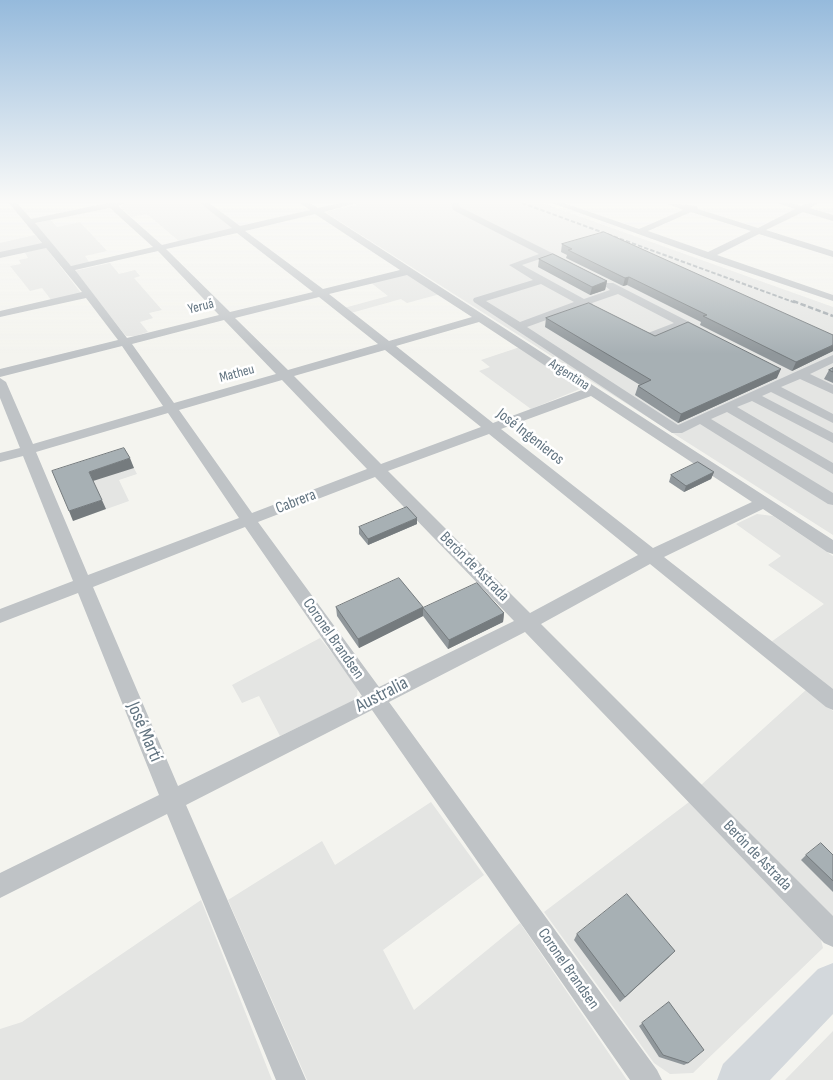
<!DOCTYPE html>
<html>
<head>
<meta charset="utf-8">
<style>
	body { margin:0 }
	canvas { display:block; background:#f4f4ef }
</style>
</head>
<body>
<canvas width="833" height="1080"></canvas>
<script>
const context = document.querySelector('canvas').getContext('2d');
context.lineJoin = 'round';
function paint(path, color) {
  context.fillStyle = color;
  context.fill(path, 'evenodd');
}
function trace(path, color, width, dash) {
  context.strokeStyle = color;
  context.lineWidth = width;
  context.lineCap = dash ? 'butt' : 'round';
  context.setLineDash(dash || []);
  context.stroke(path);
}
function label(font, color, halo, rows, align = 'center') {
  context.font = font + ' "Sofia Sans Condensed",sans-serif';
  context.lineWidth = 5;
  context.setLineDash([]);
  context.textBaseline = 'middle';
  context.strokeStyle = halo;
  context.fillStyle = color;
  for (const [text, x, y, turn = 0] of rows) {
    context.save();
    context.translate(x, y);
    context.rotate((+turn || 0) * Math.PI / 180);
    context.textAlign = isNaN(turn) ? turn : align;
    if (halo) context.strokeText(text, 0, 0);
    context.fillText(text, 0, 0);
    context.restore();
  }
}
paint(new Path2D(`
	M125,203H201L235,228L180,242L147,214L131,217L120,207Z
	M365,203H542L833,307V535L325,212Z
	M50,219L57,227L80,222L107,251L85,256L90,263L71,266L34,224Z
	M35,235L42,244L0,253V243Z
	M40,248H46L81,293L52,301L42,288L30,291L10,266L21,264L19,260L28,258L24,251Z
	M110,263L119,274L135,270L140,276L134,278L162,310L149,313L153,318L140,322L148,332L135,336H126L74,271Z
	M408,274L440,294L407,303L401,299L351,313L344,308L388,296L370,282Z
	M520,347L580,389L531,409L479,371L490,367L481,360Z
	M128,457L137,474L119,480L129,501L73,521L57,481Z
	M757,514L773,516L833,556V691L771,642L824,604L768,565L781,556L736,524Z
	M320,638L358,686L357,696L355,700L280,736L259,696L242,703L232,685Z
	M807,689L833,711V917L701,785Z
	M693,799L821,940L823,948L693,1073L670,1074L654,1063L544,912Z
	M431,802L484,875L383,950L414,1010L520,923L627,1080H307L228,900L322,841L335,865Z
	M201,900L272,1080H0V1029L22,1022Z
	M833,1031V1080H785Z`), '#e4e5e3');
paint(new Path2D(`
	M9,203H17L31,219L107,203H125L118,206L162,245L232,228L200,203H209L240,226L310,210L300,203H310L318,208L341,203H356L324,212L833,540V554L827,552L763,509L664,557L833,689V710L826,707L650,564L541,624L833,916V947L824,943L525,632L389,702L657,1070L662,1080H630L372,710L186,805L306,1080H276L167,814L0,898V873L159,795L78,593L0,623V609L73,581L23,456L0,462V453L20,448L0,398V378L6,382L33,444L163,406L122,346L0,377V369L118,340L86,298L0,317V311L82,292L46,248L0,258V252L42,243ZM110,208L153,247L71,266L35,223ZM315,214L400,270L323,289L245,231ZM237,233L313,292L230,312L166,249ZM158,251L219,315L127,338L75,270ZM407,275L472,317L389,341L329,294ZM319,297L378,344L288,370L235,318ZM224,320L276,374L174,403L132,344ZM479,322L582,390L493,423L396,346ZM385,350L481,427L381,464L294,376ZM282,380L367,469L252,513L179,410ZM591,396L752,502L653,548L501,429ZM168,413L239,518L88,575L36,452ZM489,434L638,555L530,613L388,471ZM375,477L514,621L379,687L258,522ZM245,527L362,696L178,786L93,587Z
	M451,203H459L460,207L572,263L574,265L569,268L546,257L522,265L584,299L610,290L604,285L605,283H613L707,331L709,333L707,335H699L683,327C664,334 644,348 627,330L629,328H637L648,333L674,323L618,294L592,303L594,306L593,308L582,307L527,327L678,425L833,355V363L810,374L833,385V394L800,379L781,387L833,414V423L771,392L762,396L833,433V443L752,401L737,407L833,463V474L727,412L711,419L833,493V505L828,504L700,424L682,433H672L474,302L473,300L474,298L533,280L509,265L539,254L453,210ZM541,284L574,302L520,322L486,301Z
	M552,203H564L639,229L683,210L666,203L697,206L698,209L758,228L795,209L778,203H791L801,206L808,203H818L810,208L833,215V221L803,212L766,230L833,251V257L759,234L717,255L833,295V301L705,258ZM691,212L751,231L708,252L648,231Z`), '#bfc3c6');
paint(new Path2D(`
	M833,963V1014L770,1080H717L723,1064L818,969Z`), '#d3d8dc');
trace(new Path2D(`
	M522,203L796,303`), '#9da5aa', 2, [4.5, 2]);
trace(new Path2D(`
	M793,301L833,316`), '#9da5aa', 2.5, [5.5, 2.5]);
paint(new Path2D(`
	M562,244L833,335V351L792,371L700,325L701,322L627,285L623,286L566,258L567,255L561,252Z
	M539,259L607,281L605,290L590,295L538,267Z
	M546,318L655,336L777,378L678,423L635,395L638,386L640,385L545,327Z
	M833,368V383L824,379L829,370Z
	M714,472L711,479L684,492L669,482L671,475Z
	M417,524L368,545L359,534V527Z
	M336,607L423,608L504,613L503,622L448,649L423,616L359,648L337,616Z
	M806,855H833V892L801,860Z
	M577,934L669,957L620,1002L574,940Z
	M669,1002L688,1063L684,1065L659,1057L639,1026Z`), '#90979b');
paint(new Path2D(`
	M629,277L627,285L623,286L625,278Z
	M607,281L605,290L590,295L592,287Z
	M833,345V351L792,371L796,362Z
	M781,369L777,378L678,423L681,414Z
	M130,458L134,468L93,481L89,472Z
	M714,472L711,479L684,492L686,486Z
	M102,500L106,509L73,521L69,511Z
	M417,518V524L368,545V539Z
	M423,607V616L359,648L358,639Z
	M504,613L503,622L448,649L449,640Z
	M675,951L669,957L620,1002L625,997Z`), '#757b7e');
const building = new Path2D(`
	M604,232L833,335V345L796,362L703,316L707,315L629,277L625,278L568,250L572,249L562,244Z
	M553,254L607,281L592,287L539,259Z
	M589,303L655,336L688,322L781,369L681,414L638,386L651,380L546,318Z
	M833,368V372L829,370Z
	M124,448L130,458L89,472L102,500L69,511L52,471Z
	M698,462L714,472L686,486L671,475Z
	M407,507L417,518L368,539L359,527Z
	M399,578L423,607L358,639L336,607Z
	M477,583L504,613L449,640L423,608Z
	M821,843L833,855V881L806,855Z
	M627,894L675,951L625,997L577,934Z
	M669,1002L704,1050L688,1063L663,1055L642,1023Z`);
paint(building, '#a7b0b4');
trace(building, '#757b7e', 1);
const sky = context.createLinearGradient(0, 0, 0, 354);
sky.addColorStop(0, '#95badc');
sky.addColorStop(0.57, '#fafaf8');
sky.addColorStop(1, '#fafaf800');
context.fillStyle = sky;
context.fillRect(0, 0, 833, 354);
label('14px', '#627481', '#fff', [
	["Yeruá",201,307,-14],
	["Matheu",237,374,-15],
	["Argentina",569,375,33]
]);
label('16px', '#627481', '#fff', [
	["José Ingenieros",530,437,38],
	["Cabrera",296,502,-21],
	["Berón de Astrada",474,567,45],
	["Coronel Brandsen",333,639,55],
	["Berón de Astrada",757,856,46],
	["Coronel Brandsen",568,969,55]
]);
label('19px', '#627481', '#fff', [
	["Australia",382,695,-27],
	["José Martí",144,732,67]
]);
</script>
</body>
</html>
